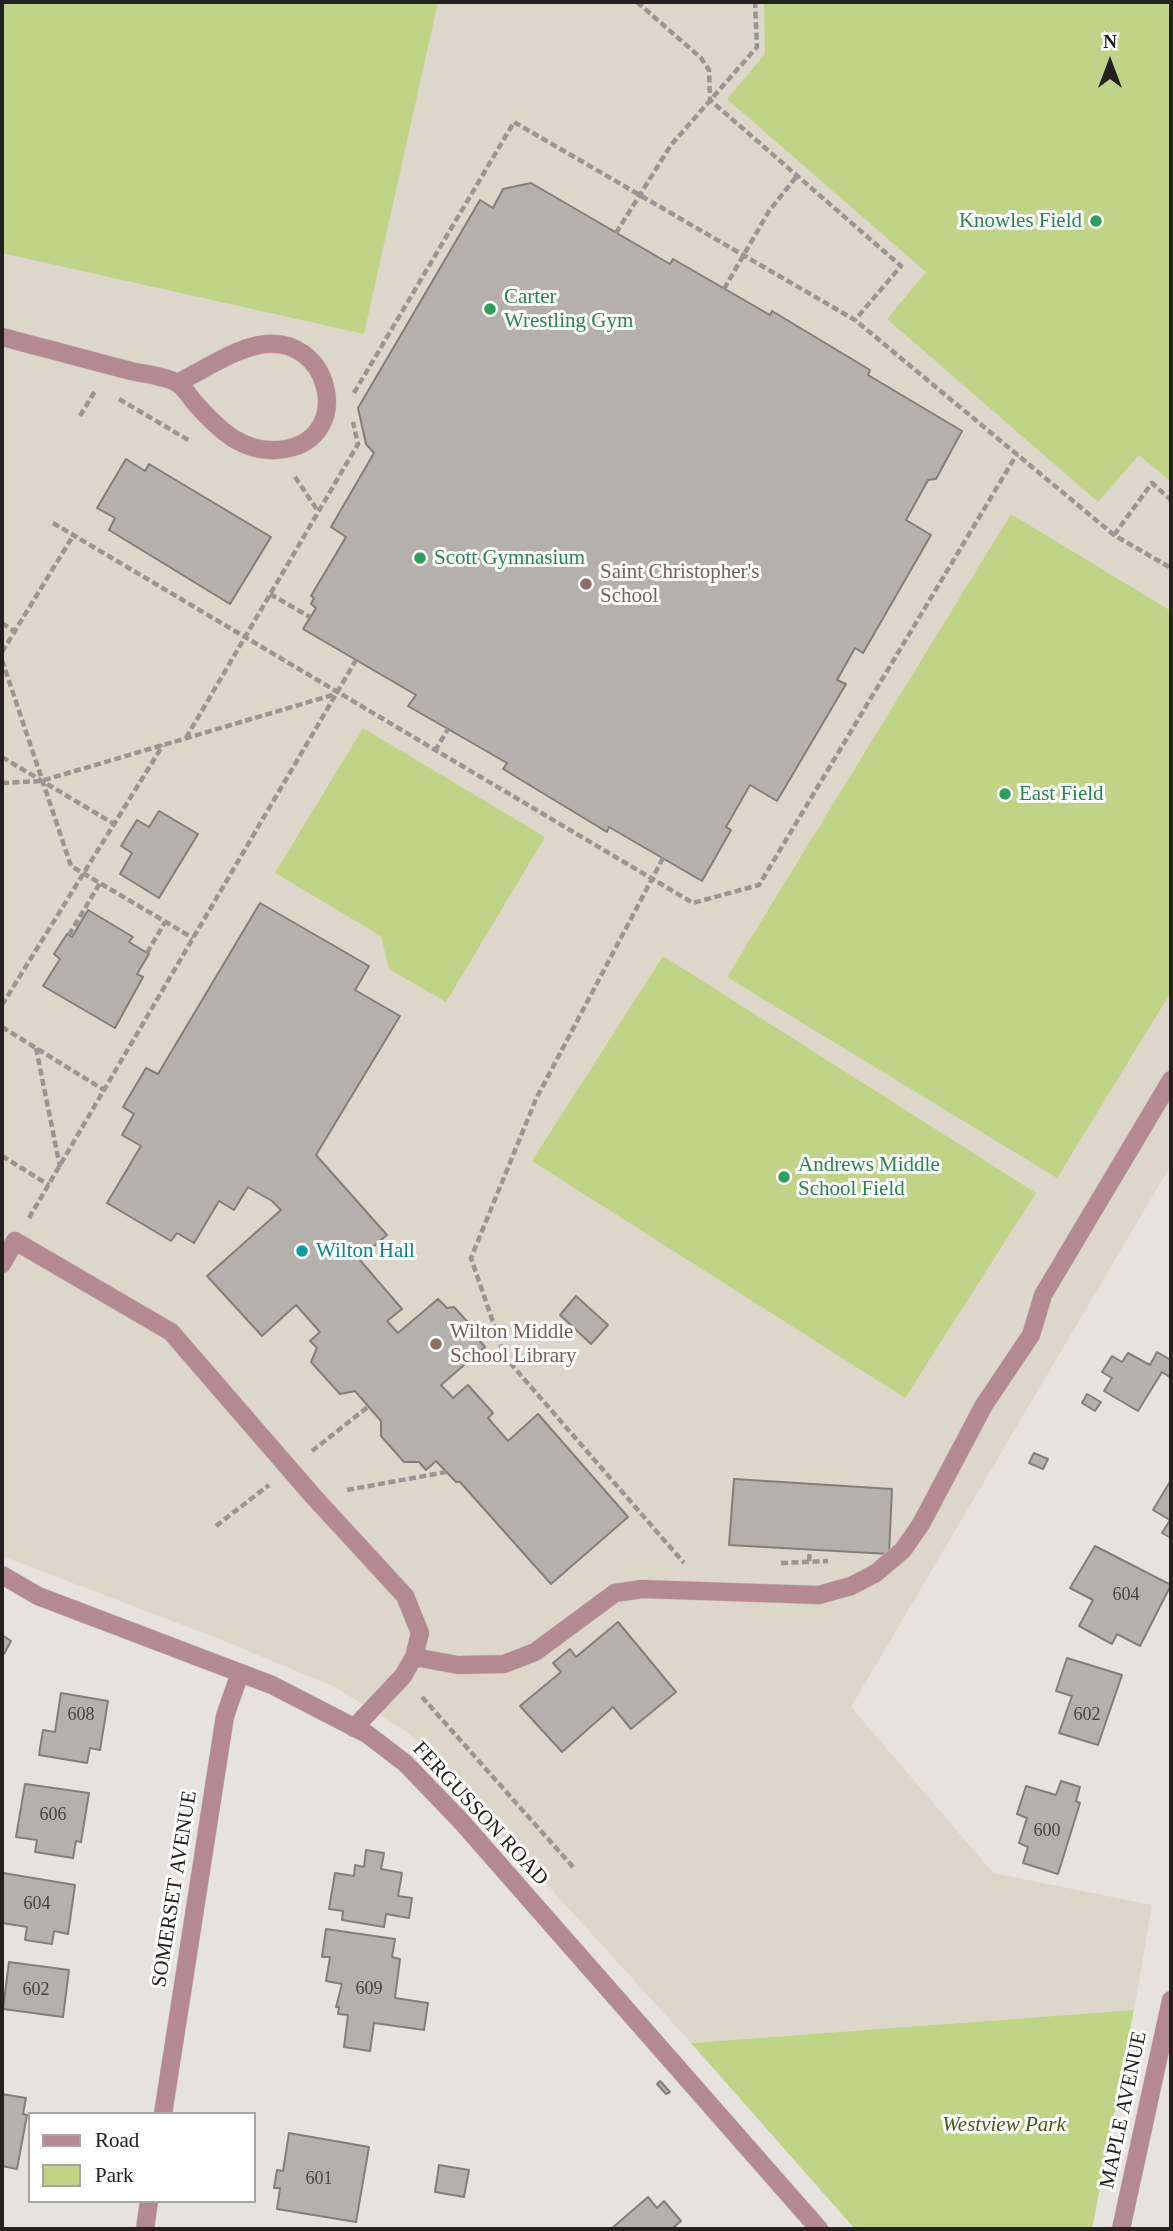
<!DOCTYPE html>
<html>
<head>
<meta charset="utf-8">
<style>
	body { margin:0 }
	#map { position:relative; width:1173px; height:2231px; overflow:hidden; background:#e6e3de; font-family:Georgia,serif }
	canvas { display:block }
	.frame { position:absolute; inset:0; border:4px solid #22211f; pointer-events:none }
	.legend { position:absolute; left:28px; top:2112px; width:228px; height:91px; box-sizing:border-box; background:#fff; border:2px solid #a7a6a5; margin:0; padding:9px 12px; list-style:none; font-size:21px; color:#22211f }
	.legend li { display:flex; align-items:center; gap:14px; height:35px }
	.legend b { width:35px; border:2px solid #a7a6a5 }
	.north { position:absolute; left:1075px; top:28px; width:70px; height:70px; -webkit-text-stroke:5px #fff; paint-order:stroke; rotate:0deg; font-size:19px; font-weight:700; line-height:28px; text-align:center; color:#22211f }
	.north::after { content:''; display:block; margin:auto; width:24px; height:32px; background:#22211f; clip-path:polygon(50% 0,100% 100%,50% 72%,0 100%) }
</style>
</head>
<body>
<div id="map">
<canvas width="1173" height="2231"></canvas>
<div class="frame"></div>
<ul class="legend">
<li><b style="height:9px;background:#b58992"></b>Road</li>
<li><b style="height:19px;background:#c0d487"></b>Park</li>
</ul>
<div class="north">N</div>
</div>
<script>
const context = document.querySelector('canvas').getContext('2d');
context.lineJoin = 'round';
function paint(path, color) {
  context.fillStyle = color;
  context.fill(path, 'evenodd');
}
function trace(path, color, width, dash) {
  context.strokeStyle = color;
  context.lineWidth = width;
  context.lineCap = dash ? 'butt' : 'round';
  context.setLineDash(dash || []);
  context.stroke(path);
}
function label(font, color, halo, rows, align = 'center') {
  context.font = font + ' Georgia,serif';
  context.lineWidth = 6;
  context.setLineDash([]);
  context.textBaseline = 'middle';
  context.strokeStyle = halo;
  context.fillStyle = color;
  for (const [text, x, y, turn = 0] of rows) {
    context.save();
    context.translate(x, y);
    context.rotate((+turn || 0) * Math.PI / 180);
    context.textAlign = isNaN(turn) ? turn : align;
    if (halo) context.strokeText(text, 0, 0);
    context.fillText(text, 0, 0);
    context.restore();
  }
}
paint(new Path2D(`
	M2,2H1171V1165L851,1707L993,1873L1152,1905L1134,2010L691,2043L409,1733L333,1686L214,1637L2,1556Z`), '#ddd6cb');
paint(new Path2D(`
	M2,2H438L364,334L2,253Z
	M764,2H1171V482L1139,455L1098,502L887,319L926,272L727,99L765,54Z
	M1011,514L1171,611V992L1057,1178L727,977Z
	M363,728L545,837L446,1002L389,969L381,936L275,873Z
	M663,956L1036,1193L905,1398L532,1161Z
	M1134,2010L1092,2229H855L691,2043Z`), '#c0d487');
const building = new Path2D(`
	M531,183L670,264L673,259L770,315L772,311L870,370L868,375L962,431L936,479L928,480L906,520L931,535L863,653L855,648L837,680L846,684L777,801L750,785L726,827L731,830L702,881L609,827L607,832L503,769L507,763L408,706L416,695L303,629L316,608L311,604L314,598L311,596L346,537L331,527L374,453L366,444L358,408L480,200L493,208L503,189Z
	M126,459L145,471L149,464L271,537L230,604L109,530L115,518L97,508Z
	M159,811L198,834L159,898L120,874L132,853L121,846L137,820L149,827Z
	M260,903L369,966L355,990L400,1016L316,1155L387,1235L359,1259L402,1309L387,1321L398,1333L438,1299L447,1308L454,1307L474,1329V1334L485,1347L441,1385L453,1398L468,1385L493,1413L488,1418L508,1441L538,1414L628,1517L551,1584L460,1482H456L436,1461L426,1470L419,1462H404L381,1436V1421L355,1391L340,1394L311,1362L317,1348L310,1341L320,1332L296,1305L262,1336L207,1276L281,1210L272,1201L248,1187L234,1210L219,1201L194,1243L177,1233L171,1241L107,1203L141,1146L122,1135L134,1114L123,1107L146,1068L158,1074Z
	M88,910L133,937L129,942L149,954L137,974L143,977L115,1028L43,986L60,959L54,954L67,934L72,937Z
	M576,1296L608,1325L591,1344L560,1315Z
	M1157,1352L1171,1360V1378L1162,1372L1138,1411L1104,1391L1112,1378L1102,1372L1112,1356L1122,1362L1128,1353L1150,1365Z
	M1087,1394L1101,1402L1095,1411L1082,1403Z
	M1034,1453L1048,1459L1043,1469L1029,1463Z
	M734,1479L892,1489L889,1554L729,1545Z
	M1171,1480V1538L1162,1533L1170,1520L1153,1510Z
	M1095,1546L1171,1585L1140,1646L1117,1634L1112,1644L1079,1626L1093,1600L1070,1588Z
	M618,1622L676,1692L631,1729L613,1707L562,1752L520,1706L561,1672L553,1663L570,1649L576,1657Z
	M2,1635L11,1641L4,1654L2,1652Z
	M1067,1658L1122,1675L1098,1745L1059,1733L1072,1696L1056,1691Z
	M61,1693L108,1701L100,1750L90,1748L87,1763L39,1755L43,1730L55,1732Z
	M1061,1781L1080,1787L1076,1801L1080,1803L1058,1874L1023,1863L1028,1847L1019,1843L1027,1818L1017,1814L1026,1786L1056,1795Z
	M25,1784L89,1793L81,1842L76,1841L73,1858L35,1852L37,1840L16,1837Z
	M366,1850L384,1853L381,1869L402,1873L398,1896L412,1898L409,1918L386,1914L384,1927L342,1920L343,1911L329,1909L335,1873L354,1876L355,1865L364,1867Z
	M3,1873L75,1885L68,1934L54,1931L52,1944L25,1940L27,1927L2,1923Z
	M326,1929L395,1939L392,1957L400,1959L395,1998L428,2003L424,2030L374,2023L370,2051L344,2047L348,2015L338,2014L339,2007H336L342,1984L326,1981L330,1957H322Z
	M9,1962L69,1970L63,2017L3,2009Z
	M660,2081L670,2092L666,2094L657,2084Z
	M2,2094L26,2098L23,2114L27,2115L17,2169L2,2166Z
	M289,2133L369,2147L356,2222L277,2209L280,2188H274L277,2170L283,2171Z
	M439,2165L469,2170L464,2197L435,2192Z
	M648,2197L657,2208L664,2201L681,2221L674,2227L676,2229H611Z`);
paint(building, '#b4b1ac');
trace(building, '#827f7b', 2);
const service = new Path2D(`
	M2,337C45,348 88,360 131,371C144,374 166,376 177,383C184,387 190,397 195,403C219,430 245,456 285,449C355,438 331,331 259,345C235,349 200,372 177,383
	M15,1241L171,1332L313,1496L405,1596L420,1633L414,1657L403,1676L354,1728
	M414,1657L458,1665L504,1664L535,1652L615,1593L642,1589L819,1595L851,1586L876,1573L903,1550L921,1524L984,1405L1031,1335L1043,1295L1171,1080`);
const minor = new Path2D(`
	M2,1264L15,1241
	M2,1575L38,1596L272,1685L367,1734L405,1763L460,1820L819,2229
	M163,2114L225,1716L240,1673
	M145,2229L149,2201
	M1121,2229L1171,2000`);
trace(service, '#c3c0bc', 19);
trace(minor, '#c3c0bc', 19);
trace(new Path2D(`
	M637,2L701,58L709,70L710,100L901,266L855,320
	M616,233L671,145L757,47L755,2
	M724,289L769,211L797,176
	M354,393L514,122L855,320L1114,535L1171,568
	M119,399L190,441
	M80,416L95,391
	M295,477L318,511
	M53,523L693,903L759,885L1017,454
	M1114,535L1152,483L1171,500
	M270,594L310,617
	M2,623L14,631
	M2,652L73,536
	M2,660L71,866L193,938
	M186,738L358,444L353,422
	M435,751L448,729
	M2,757L114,824
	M2,783L41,781L336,694
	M663,858L536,1099L471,1258L505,1357L684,1563
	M69,935L100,883
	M147,953L165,922
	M2,1005L163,745
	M2,1027L104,1090
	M36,1048L60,1167
	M2,1156L49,1185
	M29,1218L356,660
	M312,1451L369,1406
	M347,1490L446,1472
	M216,1526L269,1485
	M809,1561L810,1550
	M781,1563L828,1561
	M422,1697L573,1867`), '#989692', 4.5, [7, 3.5]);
trace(service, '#b58992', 18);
trace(minor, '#b58992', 18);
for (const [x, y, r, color] of [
	[1096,221,7,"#2e9e5b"],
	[490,309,7,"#2e9e5b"],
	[420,558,7,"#2e9e5b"],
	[586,584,7,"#8d6e63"],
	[1005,794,7,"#2e9e5b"],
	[784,1177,7,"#2e9e5b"],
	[302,1251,7,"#0f9aa8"],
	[436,1344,7,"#8d6e63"]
]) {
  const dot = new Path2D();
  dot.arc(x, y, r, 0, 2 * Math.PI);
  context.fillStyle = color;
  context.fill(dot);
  trace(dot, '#fff', 2.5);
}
label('18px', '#464542', null, [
	["604",1126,1595],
	["608",81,1715],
	["602",1087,1715],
	["606",53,1815],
	["600",1047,1831],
	["604",37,1904],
	["609",369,1989],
	["602",36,1990],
	["601",319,2179]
]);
label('21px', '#27864d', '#fff', [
	["Knowles Field",1082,221,"right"],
	["Carter",504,297],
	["Wrestling Gym",504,321],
	["Scott Gymnasium",434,558],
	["East Field",1019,794],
	["Andrews Middle",798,1165],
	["School Field",798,1189]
], 'left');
label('21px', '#785e54', '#fff', [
	["Saint Christopher's",600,572],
	["School",600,596],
	["Wilton Middle",450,1332],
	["School Library",450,1356]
], 'left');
label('21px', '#0d838f', '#fff', [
	["Wilton Hall",316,1251]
], 'left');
label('21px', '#22211f', '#fff', [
	["FERGUSSON ROAD",480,1814,47],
	["SOMERSET AVENUE",175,1889,-81],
	["MAPLE AVENUE",1124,2110,-78]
]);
label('italic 21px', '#4a5813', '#fff', [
	["Westview Park",1004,2125]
]);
</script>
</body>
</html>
